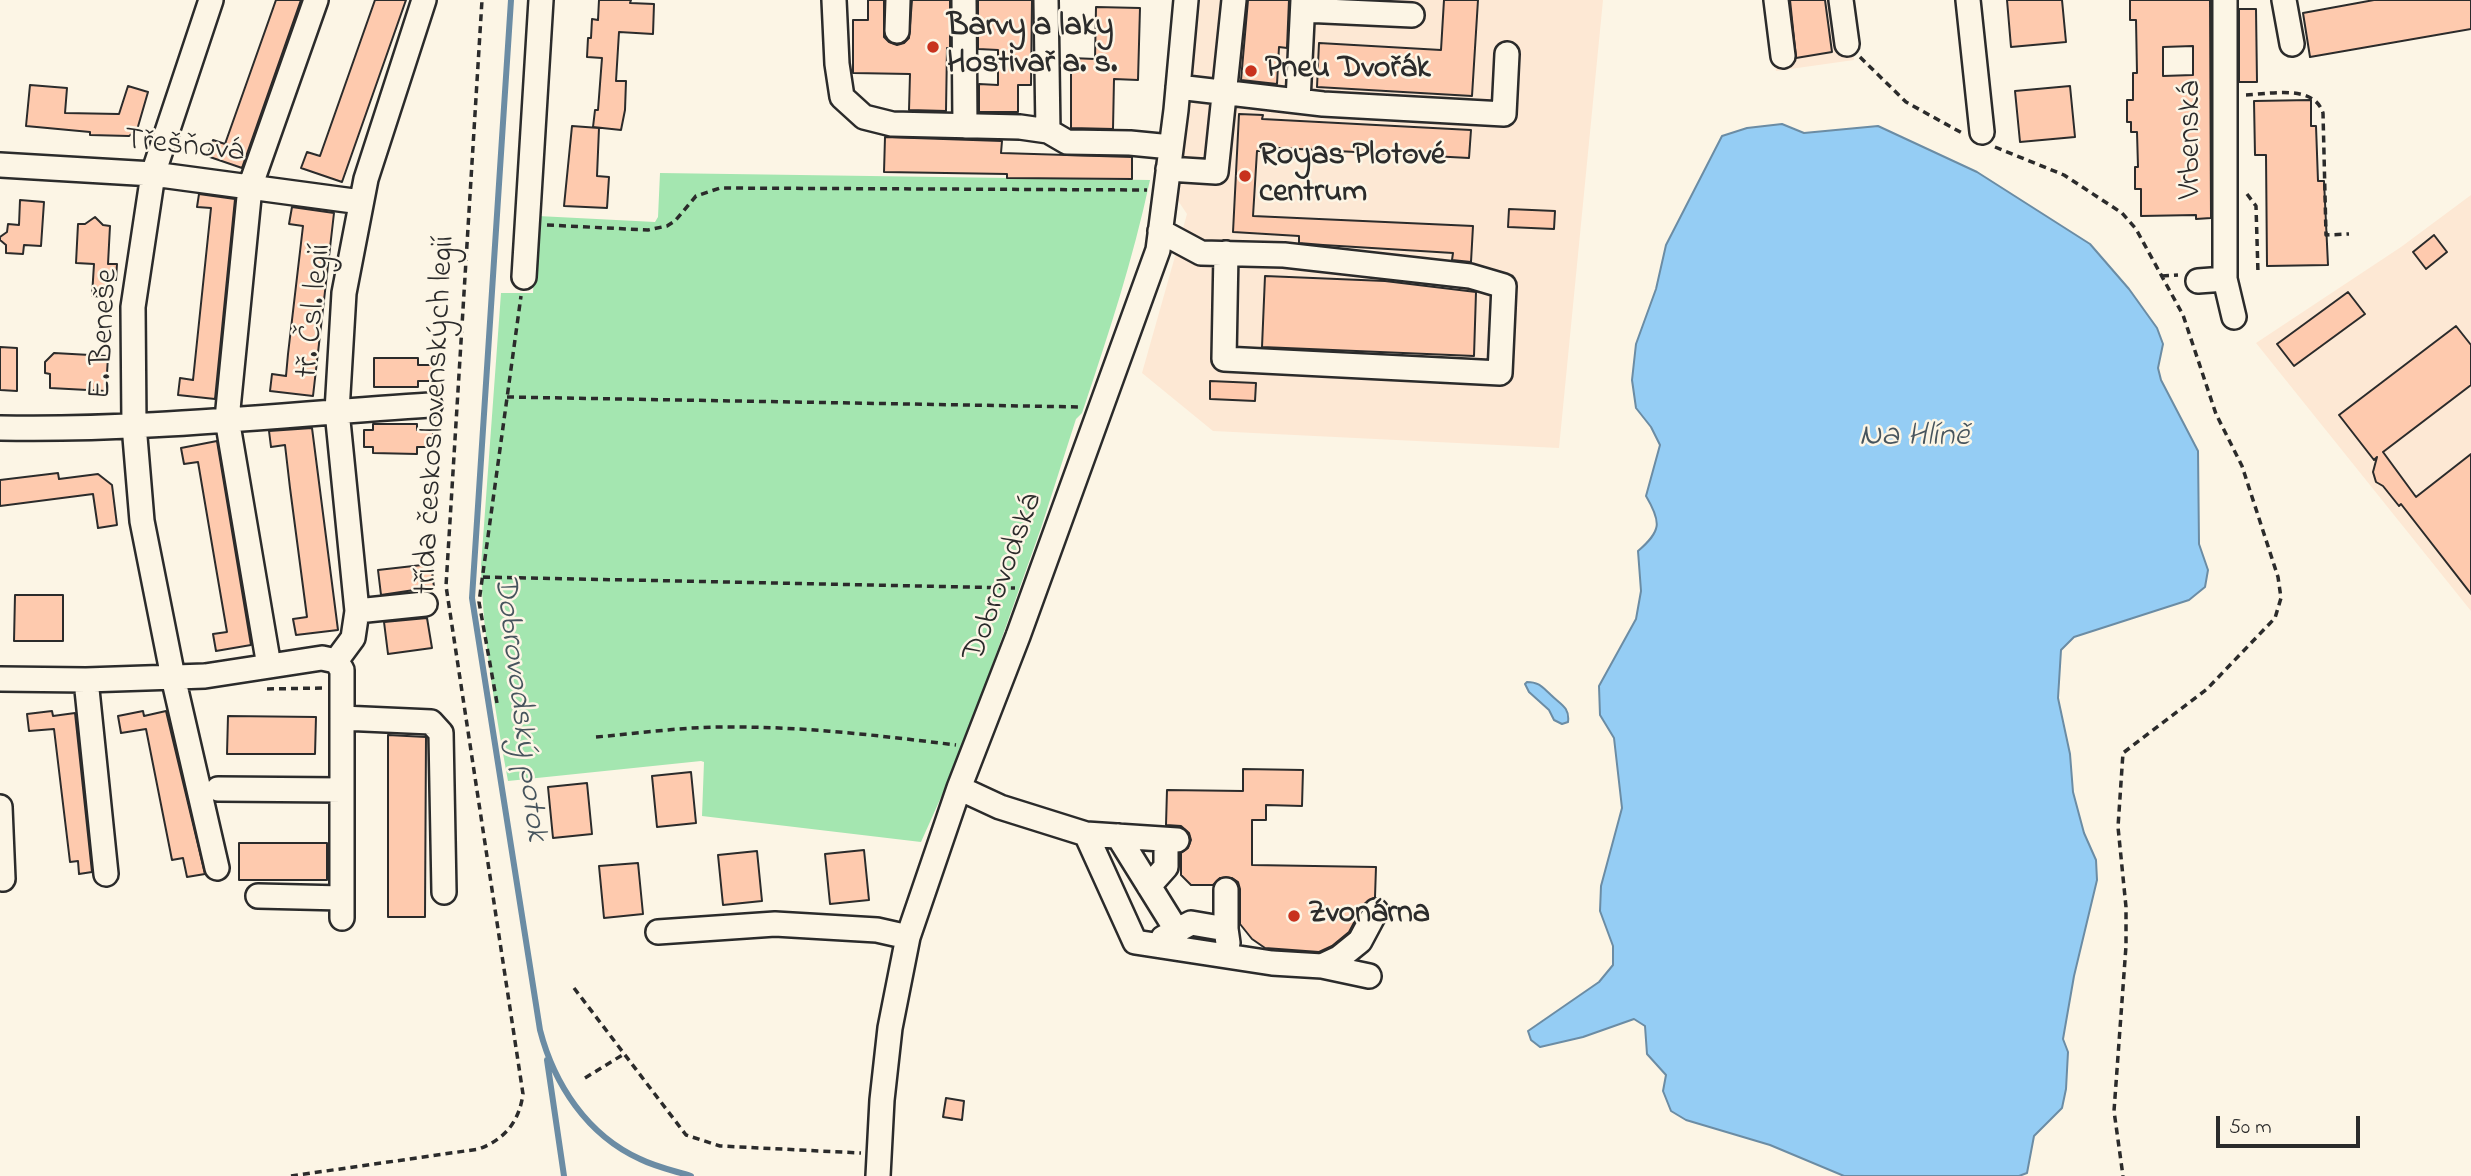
<!DOCTYPE html>
<html>
<head>
<meta charset="utf-8">
<style>
	body { margin:0 }
	#map { position:relative; width:2471px; height:1176px; overflow:hidden; background:#fcf5e5; font-family:"Indie Flower",sans-serif }
	canvas { display:block }
	.scale { position:absolute; left:2216px; top:1116px; width:144px; height:32px; box-sizing:border-box; border:4px solid #2b2b2b; border-top:0; padding-left:9px; font-size:21px; line-height:24px; white-space:nowrap; color:#2b2b2b; -webkit-text-stroke:5px #fcf5e5; paint-order:stroke }
</style>
</head>
<body>
<div id="map">
<canvas width="2471" height="1176"></canvas>
<div class="scale">50 m</div>
</div>
<script>
const context = document.querySelector('canvas').getContext('2d');
context.lineJoin = 'round';
function paint(path, color) {
  context.fillStyle = color;
  context.fill(path, 'evenodd');
}
function trace(path, color, width, dash) {
  context.strokeStyle = color;
  context.lineWidth = width;
  context.lineCap = dash ? 'butt' : 'round';
  context.setLineDash(dash || []);
  context.stroke(path);
}
function label(font, color, halo, rows, align = 'center') {
  context.font = font + ' "Indie Flower",sans-serif';
  context.lineWidth = 5;
  context.setLineDash([]);
  context.textBaseline = 'middle';
  context.strokeStyle = halo;
  context.fillStyle = color;
  for (const [text, x, y, turn = 0] of rows) {
    context.save();
    context.translate(x, y);
    context.rotate((+turn || 0) * Math.PI / 180);
    context.textAlign = isNaN(turn) ? turn : align;
    if (halo) context.strokeText(text, 0, 0);
    context.fillText(text, 0, 0);
    context.restore();
  }
}
paint(new Path2D(`
	M1200,0H1603L1559,448L1213,431L1142,373L1187,214L1177,199Z
	M1766,0H1846L1854,60L1776,71Z
	M2471,195V611L2256,343L2401,247Z`), '#fde8d4');
paint(new Path2D(`
	M660,173L1150,180C1133,260 1108,336 1082,413L1076,419L1041,528L949,786H946L921,842L702,816L704,762L701,761L508,781C495,710 483,639 481,566L501,293H533L538,216L655,222L658,217Z`), '#a4e6b0');
const water = new Path2D(`
	M1782,124L1804,133L1878,126L1977,172L2090,244L2129,289L2157,328L2163,344L2158,368L2161,380L2198,451L2199,544L2208,570L2205,587L2189,600L2074,637L2061,650L2058,698L2070,754L2073,792L2084,833L2096,860L2097,880L2074,976L2063,1039L2068,1052L2066,1089L2062,1108L2034,1136L2027,1173L2019,1176H1844L1770,1145L1686,1120L1671,1111L1663,1091L1666,1075L1647,1054L1645,1026L1634,1019L1583,1037L1540,1047L1531,1040L1528,1031L1599,982L1613,965V946L1600,911L1601,886L1622,808L1614,738L1600,715L1599,686L1636,619L1641,591L1638,551C1661,531 1662,523 1646,496L1660,445L1651,427L1636,408L1632,380L1636,344L1656,289L1666,245L1722,136L1747,128Z
	M1527,682C1539,682 1542,687 1551,695C1560,704 1570,707 1568,722L1562,724L1554,720L1549,710L1529,692L1525,684Z`);
paint(water, '#95cdf4');
trace(water, '#6b8ca4', 2);
trace(new Path2D(`
	M511,0L472,598L540,1030C554,1084 587,1135 640,1159C656,1167 675,1171 691,1176
	M547,1060L564,1176`), '#6b8ca4', 6);
const building = new Path2D(`
	M276,0H301L242,168L207,156L213,140L225,144Z
	M375,0H406L342,182L301,168L307,152L320,156Z
	M599,0H631L630,3L654,4L653,34L619,32L616,81H626L625,110L621,130L593,127L595,110H598L602,58L587,57L588,38H591L592,19L598,20Z
	M868,0H884V37L889,42L897,45L904,43L909,38L912,0H950V48H947L946,111L909,110L910,74L853,73V20H868Z
	M978,0H1032L1031,85H1018V112H979V84L998,85V50L978,49Z
	M1248,0H1289L1287,48L1279,47L1277,84L1241,80Z
	M1444,0H1478L1472,96L1317,87L1319,43L1441,50Z
	M1790,0H1825L1832,52L1796,58Z
	M2007,0H2062L2066,42L2011,47Z
	M2130,0H2210L2211,218L2196,219V215L2141,216V189H2135V167H2138L2137,132H2131V122H2127V100H2133V73H2137L2136,20H2130ZM2193,46V75L2163,76V47Z
	M2374,0H2471V29L2310,57L2303,13Z
	M1096,7L1140,8L1138,80L1114,79L1113,129L1071,128V58L1095,59Z
	M2239,9H2256L2257,82H2239Z
	M30,85L67,88L65,113L119,114L128,86L148,92L137,130L129,136L90,135V132L26,126Z
	M2070,86L2075,137L2020,142L2015,91Z
	M2311,100V126H2316L2318,181H2324L2328,265L2267,266L2266,155H2255L2254,101Z
	M1239,114L1263,115L1262,119L1471,130L1469,158L1261,147V151H1257L1253,216L1473,226L1471,262L1452,260L1453,253L1323,245L1299,243V236L1233,232Z
	M572,126L599,128L597,176L609,177L607,208L564,206Z
	M885,137L1002,141L1001,153L1132,157V179L1007,178V174L884,172Z
	M199,194L235,199L215,399L178,395L180,378L193,380L211,208L197,207Z
	M20,200L44,202L41,246L24,245L23,254L6,253V245L0,240V237L7,232L8,224L19,225Z
	M292,207L334,213L313,396L270,391L272,374L286,376L288,354L303,226L289,224Z
	M1509,209L1555,211L1554,229L1508,227Z
	M95,217L103,225L110,226L108,264H117L116,280L107,279L106,297L92,296L94,264L76,263L78,224H85Z
	M2434,235L2447,252L2426,269L2413,252Z
	M1265,276L1385,281L1476,292L1474,356L1262,347Z
	M2348,292L2365,314L2294,366L2277,344Z
	M2456,326L2471,345V385L2383,452L2416,497L2471,454V594L2401,504L2399,506L2383,486L2376,482L2373,472L2377,457L2374,460L2339,415Z
	M0,347L17,348V391L0,390Z
	M54,353L108,356L106,391L50,388V374L45,373V362Z
	M374,358H418V365H434L433,381H418V387H374Z
	M1210,381L1256,383L1255,401L1210,399Z
	M373,424H417V430H433V447H417V454L373,453V447H364V430H373Z
	M312,428L338,630L296,635L293,619L307,617L290,488L285,445L271,447L269,431Z
	M217,441L251,645L216,651L213,634L227,632L216,568L198,462L184,464L181,448Z
	M58,473L59,479L98,474L112,485L117,525L98,528L93,494L0,506V480Z
	M431,564L434,587L381,595L378,570Z
	M15,595H63V641H14Z
	M427,618L432,648L388,654L384,622Z
	M52,711L53,716L75,713L92,872L79,874L78,861L70,862L54,729L29,731L27,714Z
	M143,711L144,716L166,711L205,874L187,877L183,858L172,860L146,729L121,733L118,716Z
	M228,716L316,717L315,754H227Z
	M388,735L426,737L425,917H388Z
	M1243,769L1303,770L1302,806L1266,805V820H1252V865L1376,867L1375,897L1364,904L1349,932L1332,946L1319,952L1265,948L1252,939L1240,924V889L1238,882L1232,878H1220L1213,885H1191L1181,875V853L1188,848L1191,840L1189,833L1181,826L1166,825L1167,790L1243,791Z
	M691,772L696,823L657,827L652,776Z
	M587,783L592,834L553,838L548,787Z
	M239,843H327V880H239Z
	M864,850L869,900L830,904L825,854Z
	M757,851L762,901L723,905L718,855Z
	M638,863L643,914L604,918L599,866Z
	M946,1098L964,1101L962,1120L943,1117Z`);
paint(building, '#fecaae');
trace(building, '#2b2b2b', 2);
const minor = new Path2D(`
	M211,0L153,174L133,307L134,425L142,521L173,677L217,868
	M834,0L837,64L842,97L864,117L892,124L1020,127L1048,131L1067,142L1130,143L1171,147
	M964,0L965,126
	M1046,0L1048,131
	M1776,0L1783,56
	M1841,0L1847,44
	M1968,0L1982,132
	M2225,0V279L2234,317
	M2284,0L2292,44
	M1303,10L1412,15
	M897,31L898,0
	M1178,87L1323,104L1504,114L1507,54
	M1298,101L1303,0
	M0,165L153,174L361,202
	M1168,169L1216,172L1234,0
	M1160,231L1201,253L1284,255L1470,276L1504,286L1500,373L1224,359L1226,253
	M524,277L541,0
	M2198,281L2225,279
	M0,428C143,431 287,414 430,405
	M357,611L425,604
	M336,661L353,638L357,611L337,411L344,293L366,179L424,0
	M336,661L342,670V918
	M269,666L227,419L250,187L316,0
	M0,679L86,680L205,676L322,658L336,661
	M86,680L106,874
	M342,718L431,722L441,733L444,892
	M959,788L1000,807L1086,834L1177,840
	M218,789L342,790
	M0,807L3,879
	M1086,834L1135,942L1272,963L1322,966L1369,976
	M1118,836L1177,931
	M1149,886L1166,867V840
	M1226,890V929L1228,943
	M258,896L342,898
	M658,932L775,924L877,930L908,937
	M1163,938L1191,923L1226,929
	M1322,966L1339,958L1360,941L1376,911
	M878,1176L882,1100L890,1028L908,937L959,788L1018,636L1158,250L1176,110L1186,0`);
trace(minor, '#2b2b2b', 28);
trace(new Path2D(`
	M1860,57L1906,102L1962,133
	M2246,95C2270,94 2314,84 2323,113L2326,235L2349,234
	M1995,147L2064,175L2122,213L2136,229L2183,315L2216,414L2242,466L2278,577L2281,598L2275,618L2207,689L2123,753L2118,827L2126,907V946L2114,1111L2123,1176
	M2247,194L2256,206L2258,273
	M547,225L648,230L667,226L675,221L696,196L720,188L1147,190
	M2162,276L2178,275
	M507,397L1081,407
	M483,577L1015,588
	M267,689L322,688
	M497,703L479,602L521,296
	M596,737C642,733 689,726 735,727C809,727 883,736 956,745
	M574,988L686,1135L720,1146L861,1153
	M585,1078L624,1054
	M291,1176L479,1149C505,1139 519,1122 523,1094L446,586L482,0`), '#2b2b2b', 3.5, [7, 5]);
trace(minor, '#fcf5e5', 23);
for (const [x, y, r, color] of [
	[933,47,7,"#c8321e"],
	[1251,71,7,"#c8321e"],
	[1245,176,7,"#c8321e"],
	[1294,916,7,"#c8321e"]
]) {
  const dot = new Path2D();
  dot.arc(x, y, r, 0, 2 * Math.PI);
  context.fillStyle = color;
  context.fill(dot);
  trace(dot, '#fcf5e5', 2.5);
}
label('bold 32px', '#2b2b2b', '#fcf5e5', [
	["Barvy a laky",947,29],
	["Hostivař a. s.",947,66],
	["Pneu Dvořák",1265,71],
	["Royas Plotové",1259,158],
	["centrum",1259,195],
	["Zvonárna",1308,916]
], 'left');
label('32px', '#2b2b2b', '#fcf5e5', [
	["Vrbenská",2193,140,-90],
	["Třešňová",184,148,6],
	["tř. Čsl. legií",316,311,-84],
	["E. Beneše",106,334,-87],
	["třída československých legií",437,415,-87],
	["Dobrovodská",1005,578,-70]
]);
label('italic 33px', '#46545d', '#fcf5e5', [
	["Na Hlíně",1914,439],
	["Dobrovodský potok",518,708,83]
]);
</script>
</body>
</html>
